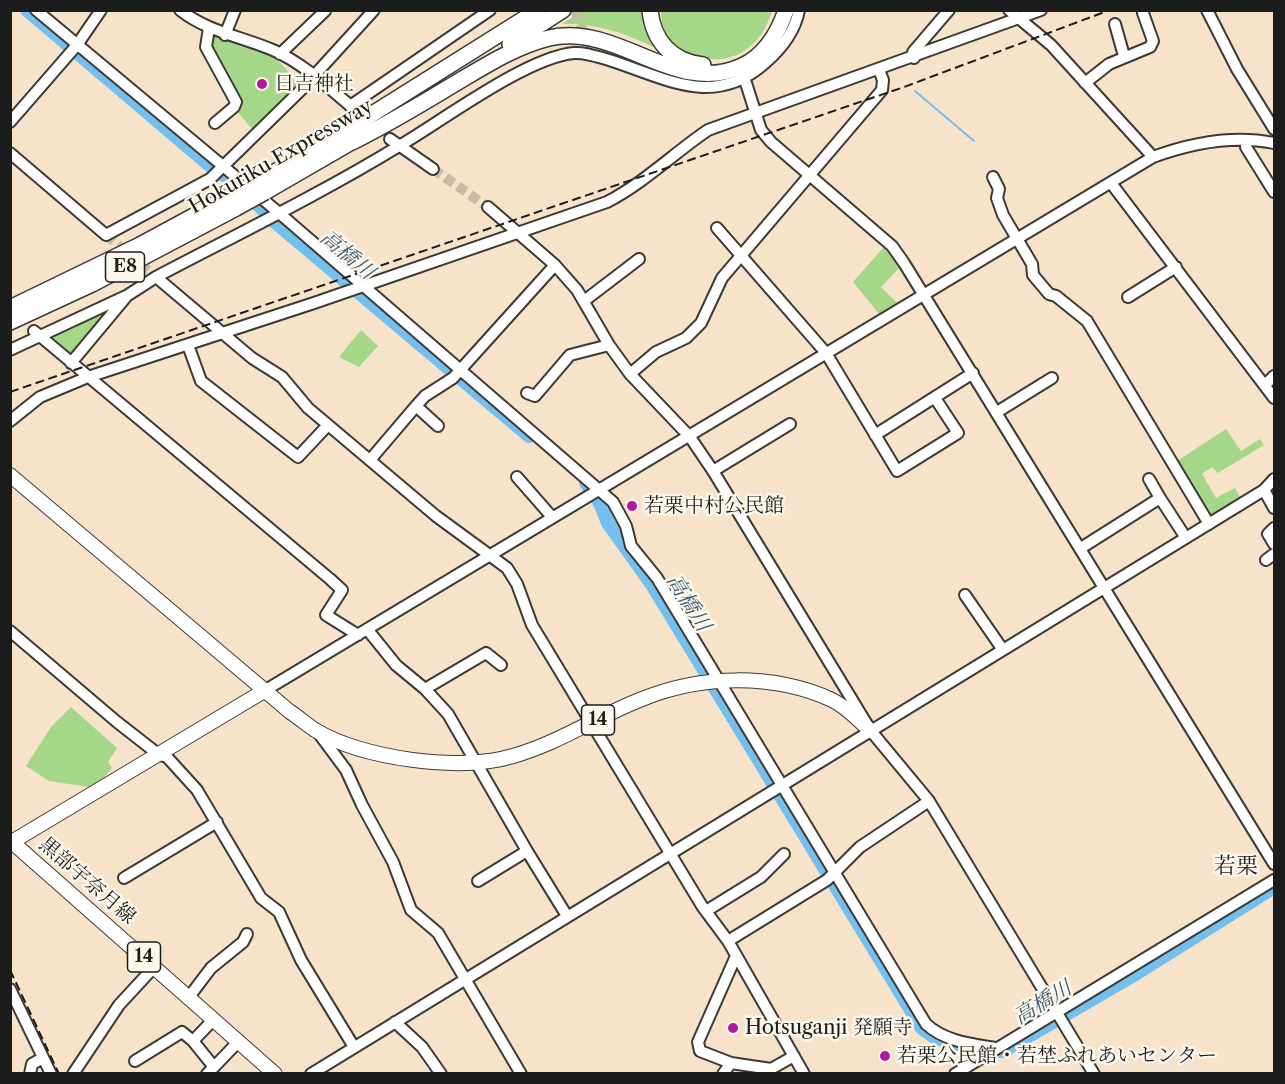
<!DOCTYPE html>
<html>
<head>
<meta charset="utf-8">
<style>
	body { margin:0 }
	#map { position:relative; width:1285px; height:1084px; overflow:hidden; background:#f6e3ca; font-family:"Libre Caslon Text",serif }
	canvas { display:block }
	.frame { position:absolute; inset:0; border:12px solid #1c1c1c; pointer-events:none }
</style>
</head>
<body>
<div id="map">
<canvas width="1285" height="1084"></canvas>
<div class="frame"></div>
</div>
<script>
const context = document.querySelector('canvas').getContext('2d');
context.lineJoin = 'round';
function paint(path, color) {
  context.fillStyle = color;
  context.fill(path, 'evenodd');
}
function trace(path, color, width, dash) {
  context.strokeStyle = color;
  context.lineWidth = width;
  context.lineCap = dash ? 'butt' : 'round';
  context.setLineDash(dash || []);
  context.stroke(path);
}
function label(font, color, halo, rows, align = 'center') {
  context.font = font + ' "Libre Caslon Text","Noto Serif JP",serif';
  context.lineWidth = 5;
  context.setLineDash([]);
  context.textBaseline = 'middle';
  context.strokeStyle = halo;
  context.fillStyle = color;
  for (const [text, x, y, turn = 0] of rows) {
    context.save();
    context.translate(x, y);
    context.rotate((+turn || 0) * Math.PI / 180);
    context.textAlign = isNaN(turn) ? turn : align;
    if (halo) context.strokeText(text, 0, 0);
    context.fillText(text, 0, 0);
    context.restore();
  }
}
paint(new Path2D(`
	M582,11H645V31L660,50C626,34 600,23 562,24Z
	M661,11H772C767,27 759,42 744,51C712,72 659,51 661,11Z
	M205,33L272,54L300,84L253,130L236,110Z
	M884,247L901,266L881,287L898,304L880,315L853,282Z
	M112,306L73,355L51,336Z
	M361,330L378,346L359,367L339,357Z
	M1226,429L1241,451L1260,439L1264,445L1218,473L1212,467L1202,474L1216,498L1235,488L1240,497L1209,516L1177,461Z
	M71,707L117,748L108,762L112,768L95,788L49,781L26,766L51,727Z`), '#a4d888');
trace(new Path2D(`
	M915,91L974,141`), '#75bfee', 2);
trace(new Path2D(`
	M27,10L207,163L241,187L275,222L529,436
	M586,483L600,503L608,523L653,586L922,1028L936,1038L956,1044
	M987,1051H1003L1132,976L1274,887`), '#75bfee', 14);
trace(new Path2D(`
	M575,10L587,41
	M433,169L488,207
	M106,235L156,277`), '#cabba7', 10, [10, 5]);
const minor = new Path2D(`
	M36,10L278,212L613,502L626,526L631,546L657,578L926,1024C944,1041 971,1044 995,1048
	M180,10C208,32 240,36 273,50C305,64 332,91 359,113
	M1009,10L1051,45L1153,157
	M1207,10L1237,69L1274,129
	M1115,24L1124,56
	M209,28L206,47L236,102L234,107L215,123
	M225,35L235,10
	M280,54L325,11
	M914,58L913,52L949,10
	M745,80L761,130L771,142L892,246L904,263L1274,864
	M1085,83L1109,64L1150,47L1153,41L1143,13
	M350,106L490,10
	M10,122L77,45L101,10
	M390,139L433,169
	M1246,141V147L1274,192
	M10,153L106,235L210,179L301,90L374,10
	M993,177L999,189L997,198L1003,215L1032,264L1033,275L1049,294L1056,296L1087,321L1209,524
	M1111,183L1274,398
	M488,207L555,265L577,290L609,345L630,374L690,437L713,471L871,731L929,801L1094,1074
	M717,228L826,353L897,471L958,433L935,398
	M156,277L252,358L282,377L308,408L436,516L507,568L517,584L532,625L702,906L728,941L804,1074
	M1128,297L1176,267
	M584,301L639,259
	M34,331L330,579L342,590L326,615L358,635
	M188,345L201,381L298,457L328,425
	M10,350L128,295L156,277C236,235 322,193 399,146C442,121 527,57 574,53C586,52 598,57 609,60C666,78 713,109 765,63C781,49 795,32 799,10
	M71,363L126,297
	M630,374L656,352L686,338L701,323L722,278L882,90L883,80L879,70
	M1265,385L1274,376
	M527,393L535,396L570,355L609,345
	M416,406L425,396L453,378L555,265
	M997,412L1052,378
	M10,421L40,397L88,377L314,303L607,202C644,183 674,153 708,130L1041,10
	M875,435L973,373
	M370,460L416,406L438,426
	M713,471L790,424
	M517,477L552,517
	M1149,479L1160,498
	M1264,490L1274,508
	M1274,528L1268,534L1274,544
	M1081,548L1160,498L1186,538
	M1266,560L1274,554
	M965,595L1003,650
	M367,629L396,665L425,689L448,714L527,851
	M10,631L117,722L158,754L167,757L197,790L261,898L279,912L301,960L354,1047
	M425,689L486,653L501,665
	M264,691L1153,157C1191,143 1234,135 1274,143
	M317,731L346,770L362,805L393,862L411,910L438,933L521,1074
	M124,878L217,822
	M478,881L527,851L567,916
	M706,911L761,877L784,854
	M728,941L827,880L860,847L929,801
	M10,989L51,1074
	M189,997L211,968L243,942L247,934
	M395,1022L422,1047L441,1074
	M135,1061L182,1032L193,1041
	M731,1063L700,1051L698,1042L736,956
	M214,1067L239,1041
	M30,1074L32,1064L43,1058
	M73,1074L119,1005L155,966
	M207,1074L214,1067L193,1041L214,1019
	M311,1074L1264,490L1274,479
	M723,1074L731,1063L771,1069L794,1056
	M955,1074L1274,880`);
const major = new Path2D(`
	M10,475L289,711C298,717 306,724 315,730C363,759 460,772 513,756C559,743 598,716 642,699C701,675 773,673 832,700C847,707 859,721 871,731
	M12,842L275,1074
	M10,843L264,691`);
const highway = new Path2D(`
	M650,10C653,41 672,62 703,65
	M510,44L563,10
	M352,142C386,125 418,106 451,86C482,68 513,47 549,38C618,22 675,97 742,66C765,55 778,34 786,10
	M256,183L350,128L538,10
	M265,192L360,137
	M10,308L140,245L227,198
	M10,322L92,284L236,208`);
trace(minor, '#3d3a36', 14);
trace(major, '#3d3a36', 16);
trace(highway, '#3d3a36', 18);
trace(minor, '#fff', 10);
trace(major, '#fff', 14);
trace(highway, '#fff', 15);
trace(new Path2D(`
	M10,392L904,87L1110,10
	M10,970L59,1074`), '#1c1c1c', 2, [9, 4.5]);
const highwayBridge = new Path2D(`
	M227,198L256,183
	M236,208L265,192`);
trace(highwayBridge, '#3d3a36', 18, []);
trace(highwayBridge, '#fff', 15);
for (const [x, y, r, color] of [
	[262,84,6,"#b5179e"],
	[632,506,6,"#b5179e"],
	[733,1028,6,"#b5179e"],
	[885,1056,6,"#b5179e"]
]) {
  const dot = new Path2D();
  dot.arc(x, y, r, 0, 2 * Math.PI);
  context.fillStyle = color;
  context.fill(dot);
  trace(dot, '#fbf7ec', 2);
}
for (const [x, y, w] of [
	[125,267,39],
	[598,720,33],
	[144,957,33]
]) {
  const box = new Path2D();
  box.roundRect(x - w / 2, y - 15, w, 30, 4.5);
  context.fillStyle = '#fbf7ec';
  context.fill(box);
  trace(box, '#1c1c1c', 1.5);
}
label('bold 18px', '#1c1c1c', null, [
	["E8",125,267],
	["14",598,720],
	["14",144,957]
]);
label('20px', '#1c1c1c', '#fbf7ec', [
	["日吉神社",274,84],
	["若栗中村公民館",644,506],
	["Hotsuganji 発願寺",745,1028],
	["若栗公民館・若埜ふれあいセンター",897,1056]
], 'left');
label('20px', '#1c1c1c', '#fbf7ec', [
	["Hokuriku Expressway",281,157,-30],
	["黒部宇奈月線",87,881,41]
]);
label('italic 21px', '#405d70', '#fbf7ec', [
	["高橋川",347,255,40],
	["高橋川",688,603,58],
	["高橋川",1043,1003,-31]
]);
label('22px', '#1c1c1c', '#fbf7ec', [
	["若栗",1236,867]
]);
</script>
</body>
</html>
